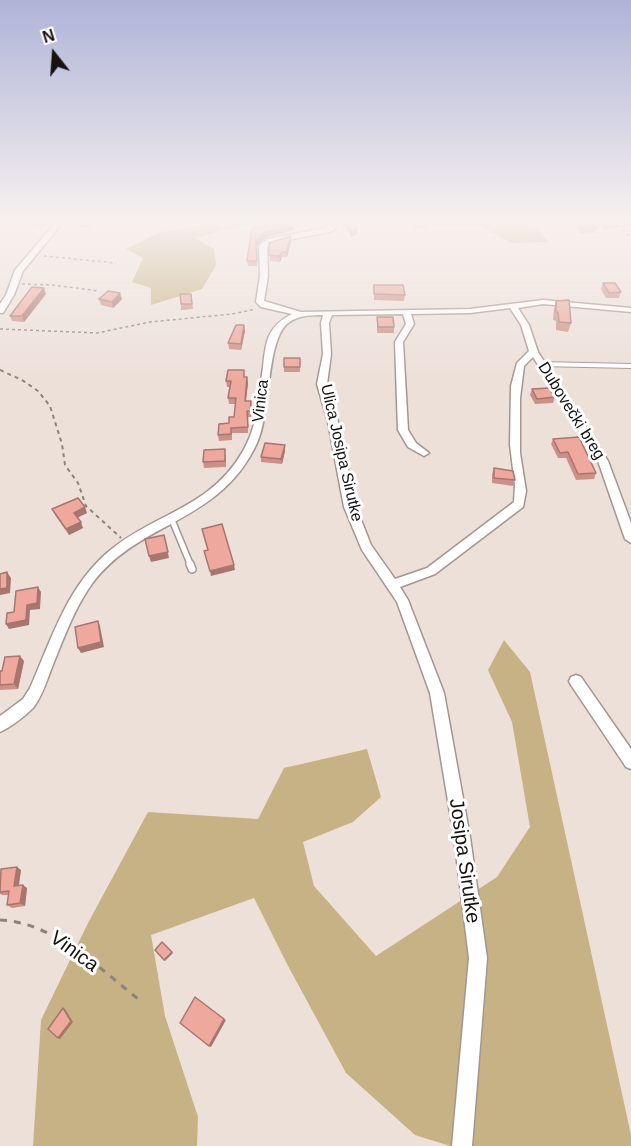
<!DOCTYPE html>
<html>
<head>
<meta charset="utf-8">
<style>
	body { margin:0 }
	#map { position:relative; width:631px; height:1146px; overflow:hidden; background:#ede0d9; font-family:Helvetica,sans-serif }
	canvas { display:block }
	.north { position:absolute; left:24px; top:24px; width:60px; height:60px; -webkit-text-stroke:4px #fff; paint-order:stroke; rotate:343deg; font-size:16px; font-weight:700; line-height:24px; text-align:center; color:#171210 }
	.north::after { content:''; display:block; margin:auto; width:21px; height:27px; background:#171210; clip-path:polygon(50% 0,100% 100%,50% 72%,0 100%) }
</style>
</head>
<body>
<div id="map">
<canvas width="631" height="1146"></canvas>
<div class="north">N</div>
</div>
<script>
const context = document.querySelector('canvas').getContext('2d');
context.lineJoin = 'round';
function paint(path, color) {
  context.fillStyle = color;
  context.fill(path, 'evenodd');
}
function trace(path, color, width, dash) {
  context.strokeStyle = color;
  context.lineWidth = width;
  context.lineCap = dash ? 'butt' : 'round';
  context.setLineDash(dash || []);
  context.stroke(path);
}
function label(font, color, halo, rows, align = 'center') {
  context.font = font + ' Helvetica,sans-serif';
  context.lineWidth = 6;
  context.setLineDash([]);
  context.textBaseline = 'middle';
  context.strokeStyle = halo;
  context.fillStyle = color;
  for (const [text, x, y, turn = 0] of rows) {
    context.save();
    context.translate(x, y);
    context.rotate((+turn || 0) * Math.PI / 180);
    context.textAlign = isNaN(turn) ? turn : align;
    if (halo) context.strokeText(text, 0, 0);
    context.fillText(text, 0, 0);
    context.restore();
  }
}
paint(new Path2D(`
	M211,221H270V224L244,225L195,238L214,249L216,265L202,289L151,305V288L132,282L143,258L126,249L158,233L211,223Z
	M473,221H530L549,242L511,243Z
	M504,640L530,672L631,1135V1146H450L415,1135L346,1073L287,964L254,898L151,935L165,1016L198,1117L197,1146H33L41,1020L88,923L148,812L258,819L284,768L367,749L381,797L353,822L303,842L314,886L376,956L497,877L530,827L512,722L488,670Z`), '#c6b284');
const laneFar2 = new Path2D(`
	M541,364L631,366`);
const laneFar1 = new Path2D(`
	M172,520L191,566`);
const lane = new Path2D(`
	M190,564L192,569`);
const street = new Path2D(`
	M57,221H64L23,271L14,295L3,313H0V304L6,295L15,270Z
	M331,221H338L335,229L330,232L272,243L267,247L268,276L264,301L301,312L470,309L543,300L631,308V312L543,304L518,308L529,325L538,352L608,461L631,523V543L625,539L598,461L533,357L524,366L520,398V453L526,491L523,507L435,574L400,587L408,600L444,693L470,837L487,958L472,1146H452L469,958L454,837L430,693L397,602L362,550L344,507L328,422L317,384L323,354L321,323L323,315C311,315 299,315 288,323C266,340 271,413 257,443C220,523 142,520 94,581C75,606 64,638 52,667C47,680 42,697 33,708C25,716 11,727 0,732V716L23,699L30,688C52,638 68,583 113,548C159,512 211,507 243,451C258,426 259,395 263,367C264,357 265,345 269,336C274,325 282,319 292,314L261,307L256,302L260,276L259,246L267,239L325,228ZM510,308L521,325L529,351L517,363L511,386L510,445L515,485L514,502L427,568L395,579L371,545L356,507L338,422L327,384L331,354L329,323L332,315L403,314L406,324L395,342L398,430L408,447L424,456L429,453L416,443L408,430L403,342L414,324L411,314L470,313Z
	M428,221H522L519,223H431Z
	M576,675L581,677L631,749V769L626,767L571,685L569,681L571,677Z`);
trace(laneFar2, '#a39690', 6);
trace(laneFar1, '#a39690', 8);
trace(lane, '#a39690', 10);
trace(street, '#a39690', 3);
trace(new Path2D(`
	M614,221L631,238
	M44,256L116,263
	M22,284L53,285L99,291
	M0,329L97,333L150,322L232,314L256,309
	M0,370L3,371`), '#8c837e', 1.5, [3, 3]);
trace(new Path2D(`
	M0,370L22,380L38,391L50,406L62,444L65,465L78,483L86,506L121,538`), '#8c837e', 2, [4, 4]);
trace(new Path2D(`
	M0,920C54,922 101,970 142,1002`), '#8c837e', 3, [7, 7]);
trace(laneFar2, '#fff', 4);
trace(laneFar1, '#fff', 5);
trace(lane, '#fff', 7);
paint(street, '#fff');
paint(new Path2D(`
	M23,221H50L41,228L23,223Z
	M77,221H93L89,227H79Z
	M340,221H353L357,234L351,237L346,228H341Z
	M414,221H428V228L414,229Z
	M570,221H596L599,224L597,221H631V226L603,229L600,225L598,230H595L594,233L581,234Z
	M274,222L294,230L266,237L257,246V266H248L247,261L252,227L274,226Z
	M291,242L287,257H282L280,262L270,261L269,243Z
	M603,283L621,292L619,298H606L601,289Z
	M374,285L405,295L404,301L374,300Z
	M46,294L24,322L12,321L10,316Z
	M191,294L193,309L181,310V304Z
	M99,299H122L113,308L101,305Z
	M556,301L571,323L568,332L556,330V321L553,320L554,309Z
	M377,317L394,327V333H377Z
	M244,325L245,331L241,350L229,349L228,343Z
	M300,358V372H284V367Z
	M245,377L248,383L246,401H251L252,407L251,417H248V433H232V440L219,441L218,435L234,417L236,404H229L228,398L230,387H227L226,381Z
	M532,389L555,397L553,403L535,404L530,395Z
	M553,439L596,473L594,479L576,480L566,458H558L551,444Z
	M285,445V451L282,464L261,462V457Z
	M226,455V467L204,468L203,462Z
	M494,468L515,480L513,486L492,483V474Z
	M52,509L87,513L77,518L83,528L69,535L55,515Z
	M24,661L18,689L0,690V671Z
	M21,870L19,886L27,888L25,906L12,908L7,905L9,895H2L0,894V876Z`), '#cd9088');
paint(new Path2D(`
	M41,221H50L41,228L39,223Z
	M88,221H93L89,227L88,222Z
	M617,222L616,228L603,229L604,224Z
	M294,226V230L266,237L257,246V266L256,241L265,232Z
	M357,229V234L351,237V232Z
	M291,236V242L287,257L286,252Z
	M282,252V257L280,262L279,256Z
	M44,288L46,294L24,322L22,316Z
	M120,293L122,299L113,308L112,302Z
	M244,325L245,331L241,350V344Z
	M247,377L248,383L245,407V401Z
	M285,445V451L282,464L281,459Z
	M85,507L87,513L76,518L74,513Z
	M81,522L83,528L69,535L66,529Z
	M164,535L169,558L151,562L149,556Z
	M234,565L235,570L211,576L210,571Z
	M7,572L11,578L10,593L0,595V589Z
	M38,587L41,592L40,609L30,610L29,625L9,629L6,624Z
	M98,621L100,626L104,647L81,653L78,648Z
	M20,656L24,661L18,689L14,684Z
	M17,867L21,870L18,889L14,886Z
	M23,885L27,888L25,906L20,903Z
	M172,952L173,953L165,961L164,960Z
	M63,1008L65,1009L73,1022L60,1039L58,1038Z
	M224,1019L226,1020L211,1047L209,1046Z`), '#a7766f');
const building = new Path2D(`
	M281,221H292L294,226L265,232L256,241L257,261H247L252,227L275,225L274,222Z
	M341,221H353L357,229L351,232L346,223H341Z
	M414,221H428V223L415,224Z
	M576,221H596L600,224L593,225L596,228L583,229Z
	M602,221H631L604,224Z
	M291,236L286,252H282L279,256L269,255V243Z
	M603,283H615L621,292L609,293Z
	M374,285H403L405,295L374,294Z
	M32,287L44,288L22,316H10Z
	M108,291L120,293L112,302L99,299Z
	M180,294H191L192,304H181Z
	M569,300L571,323L559,322L558,312H556V301Z
	M377,317H393L394,327H378Z
	M236,325H244L241,344L228,343Z
	M284,358H300V367H284Z
	M228,370H244V377H247L245,401H251L250,411H247L248,427L231,428V434L218,435L219,424L229,423V417H234L236,398H228L231,381H226Z
	M549,388L555,397L537,399L532,389Z
	M579,437L596,473L578,474L568,452L560,453L553,439Z
	M265,443L285,445L281,459L261,457Z
	M225,449V461L203,462L204,450Z
	M494,468L513,471L515,480L494,478Z
	M78,498L85,507L74,513L81,522L66,529L52,509Z
	M222,524L234,565L210,571L204,551L208,550L202,529Z
	M164,535L168,552L149,556L145,539Z
	M7,572V588L0,589V574Z
	M38,587L37,603L27,605L26,620L6,624L7,613L14,612L16,591Z
	M98,621L101,642L78,648L75,627Z
	M20,656L14,684L0,685V671H2L5,657Z
	M17,867L14,886L23,885L20,903L7,905L9,891L0,892L1,869Z
	M162,942L172,952L164,960L155,950Z
	M195,997L224,1019L209,1046L180,1023Z
	M63,1008L71,1021L58,1038L48,1029Z`);
paint(building, '#eea89e');
trace(building, '#a7766f', 1.5);
const sky = context.createLinearGradient(0, 0, 0, 382);
sky.addColorStop(0, '#afb3d8');
sky.addColorStop(0.58, '#f7f1ee');
sky.addColorStop(1, '#f7f1ee00');
context.fillStyle = sky;
context.fillRect(0, 0, 631, 382);
label('16px', '#171210', '#fff', [
	["Vinica",261,401,-83],
	["Dubovečki breg",571,411,58],
	["Ulica Josipa Sirutke",341,453,77]
]);
label('20px', '#171210', '#fff', [
	["Josipa Sirutke",464,861,82],
	["Vinica",74,952,36]
]);
</script>
</body>
</html>
